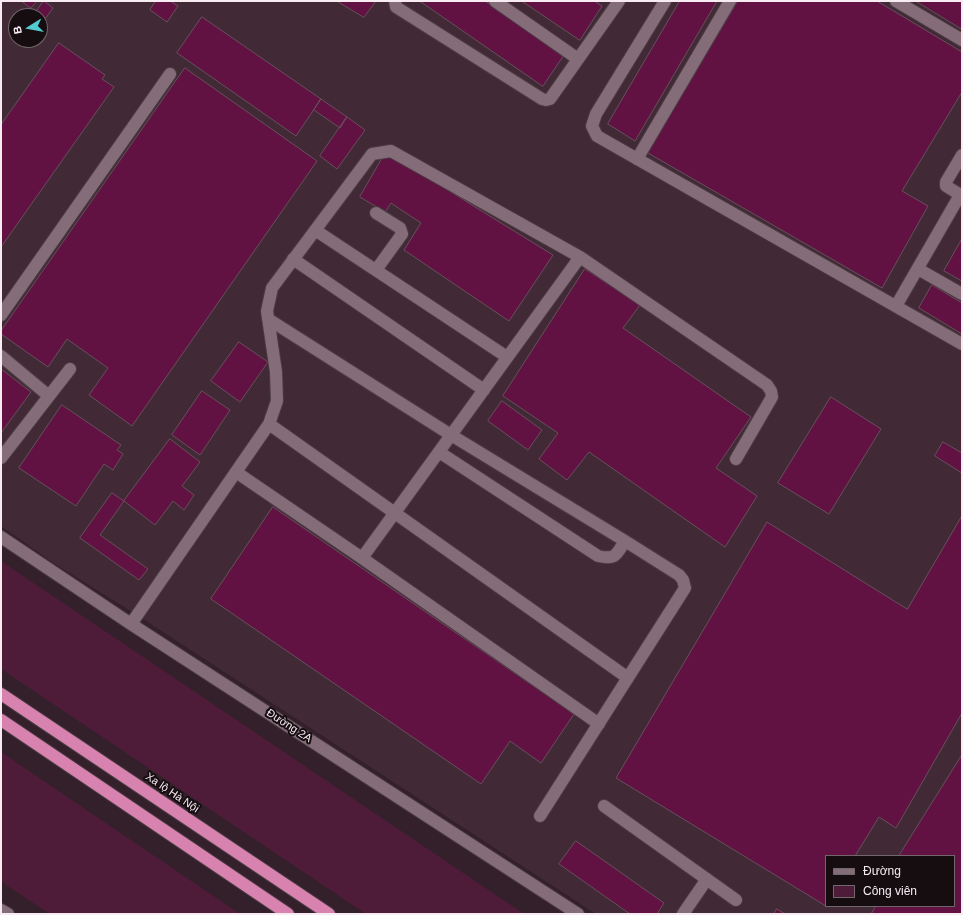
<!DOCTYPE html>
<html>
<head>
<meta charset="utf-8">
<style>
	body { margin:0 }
	#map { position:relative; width:963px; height:915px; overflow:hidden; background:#34202a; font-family:Helvetica,sans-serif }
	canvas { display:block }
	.frame { position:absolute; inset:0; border:2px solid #f9ebf2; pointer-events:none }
	.legend { position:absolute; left:825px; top:855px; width:130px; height:52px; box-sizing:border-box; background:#160d11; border:1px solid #71666b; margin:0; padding:5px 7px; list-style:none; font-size:12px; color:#f9ebf2 }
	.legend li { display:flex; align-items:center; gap:8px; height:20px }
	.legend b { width:20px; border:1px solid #71666b }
	.north { position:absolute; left:8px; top:8px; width:40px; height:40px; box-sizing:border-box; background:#160d11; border:1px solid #71666b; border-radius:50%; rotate:259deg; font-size:11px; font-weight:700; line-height:16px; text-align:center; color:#f9ebf2 }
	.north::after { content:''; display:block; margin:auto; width:14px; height:18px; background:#52ccd0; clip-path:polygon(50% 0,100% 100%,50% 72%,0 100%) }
</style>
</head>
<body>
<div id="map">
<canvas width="963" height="915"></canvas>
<div class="frame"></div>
<ul class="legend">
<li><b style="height:5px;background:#846d78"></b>Đường</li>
<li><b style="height:11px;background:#4e1c39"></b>Công viên</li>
</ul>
<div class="north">B</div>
</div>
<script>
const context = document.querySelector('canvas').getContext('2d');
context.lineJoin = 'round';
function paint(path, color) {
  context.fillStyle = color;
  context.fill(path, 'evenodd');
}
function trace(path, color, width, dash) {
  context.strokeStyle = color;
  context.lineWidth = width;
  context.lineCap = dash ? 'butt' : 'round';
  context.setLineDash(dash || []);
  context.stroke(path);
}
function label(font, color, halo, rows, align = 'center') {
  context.font = font + ' Helvetica,sans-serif';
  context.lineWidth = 4;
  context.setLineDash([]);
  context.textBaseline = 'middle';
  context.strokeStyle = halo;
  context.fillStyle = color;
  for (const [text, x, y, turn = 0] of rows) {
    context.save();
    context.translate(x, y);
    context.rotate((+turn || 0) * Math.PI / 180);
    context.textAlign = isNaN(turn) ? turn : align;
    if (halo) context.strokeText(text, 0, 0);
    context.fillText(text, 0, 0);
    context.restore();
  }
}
paint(new Path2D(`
	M1,1H962V914H596L137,615L55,564L1,526ZM16,16H40V40H16ZM826,856H954V906H826Z`), '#422936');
paint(new Path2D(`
	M1,561L524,914H366L1,669Z
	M1,752L240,914H50L6,885L1,881Z`), '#4e1c39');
const building = new Path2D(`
	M22,1H37L31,8Z
	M44,1L53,8L40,26V16H33Z
	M156,1H170L178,6L167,22L150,10Z
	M337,1H376L364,17Z
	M420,1H485L564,55L543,86Z
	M522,1H594L602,6L580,40Z
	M680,1H717L635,141L608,124Z
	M738,1H877L962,52V92L902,191L928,206L882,288L648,153Z
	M916,1H962V29Z
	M202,17L321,99L296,136L177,53Z
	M59,43L105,75L102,79L114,87L1,247V125Z
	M185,68L317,161L132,426L89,395L108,368L67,339L48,367L1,334V331Z
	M321,99L347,117L340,128L314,110Z
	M347,117L365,130L337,169L320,156Z
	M386,152L553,255L509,321L404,250L421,223L391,203L385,212L360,197Z
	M962,239V281L944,271Z
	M585,269L640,305L623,328L751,417L716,468L757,496L725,547L589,452L567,480L539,459L558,433L503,396Z
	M932,285L962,303V334L919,308Z
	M239,342L268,362L240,402L211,381Z
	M1,369L31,392L1,433Z
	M202,391L230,410L200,455L172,435Z
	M831,397L881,429L829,514L778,483Z
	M502,401L542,430L528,450L488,421Z
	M62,405L121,445L117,450L123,454L113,470L104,464L76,506L19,468Z
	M170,439L200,462L182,486L194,495L184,510L173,501L155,525L124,501Z
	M943,442L962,453V473L935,456Z
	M112,493L124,501L100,535L148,569L139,580L80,538Z
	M273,507L574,714L541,763L510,741L481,784L211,599Z
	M962,516V713L896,828L879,817L855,856H826V906L616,778L767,522L907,609Z
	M962,755V914H871L876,906H954V856H899Z
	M576,841L664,903L657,914H630L559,864Z
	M777,909L785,914H774Z`);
paint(building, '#611243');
trace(building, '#66505b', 1);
const minor = new Path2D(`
	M395,1L396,7L542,99L546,100L550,99L619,1
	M495,1L578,59
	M665,1L596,114L592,126L597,136L962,344
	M896,1L962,40
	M962,155L946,182V186L962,196
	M637,159L730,1
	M315,230L507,357
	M293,259L484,390
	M918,269L962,294
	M376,270L402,234L400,228L376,213
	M896,306L960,195
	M1,315L170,74
	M268,319L451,435L625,541L679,575L683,580L685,588L540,816
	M1,356L49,396
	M269,424L628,678
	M439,452L598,556C616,560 616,555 625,541
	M1,458L70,369
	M236,472L362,558L599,724
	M1,537L131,624L578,914
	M362,558L580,257
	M131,624L269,424L277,401L276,372L267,311L272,288L372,154L391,151L580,257L767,385L771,391L772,397L736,459
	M604,806L736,900
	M1,910L8,914
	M683,914L707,879`);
const highway = new Path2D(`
	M1,694L329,914
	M1,720L288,914`);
trace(minor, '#4c3c44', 14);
trace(highway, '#4c3c44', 14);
trace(minor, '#846d78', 12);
trace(highway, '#d782af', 12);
label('11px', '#f9ebf2', '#160d11', [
	["Đường 2A",289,726,33],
	["Xa lộ Hà Nội",172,793,34]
]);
</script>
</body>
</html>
